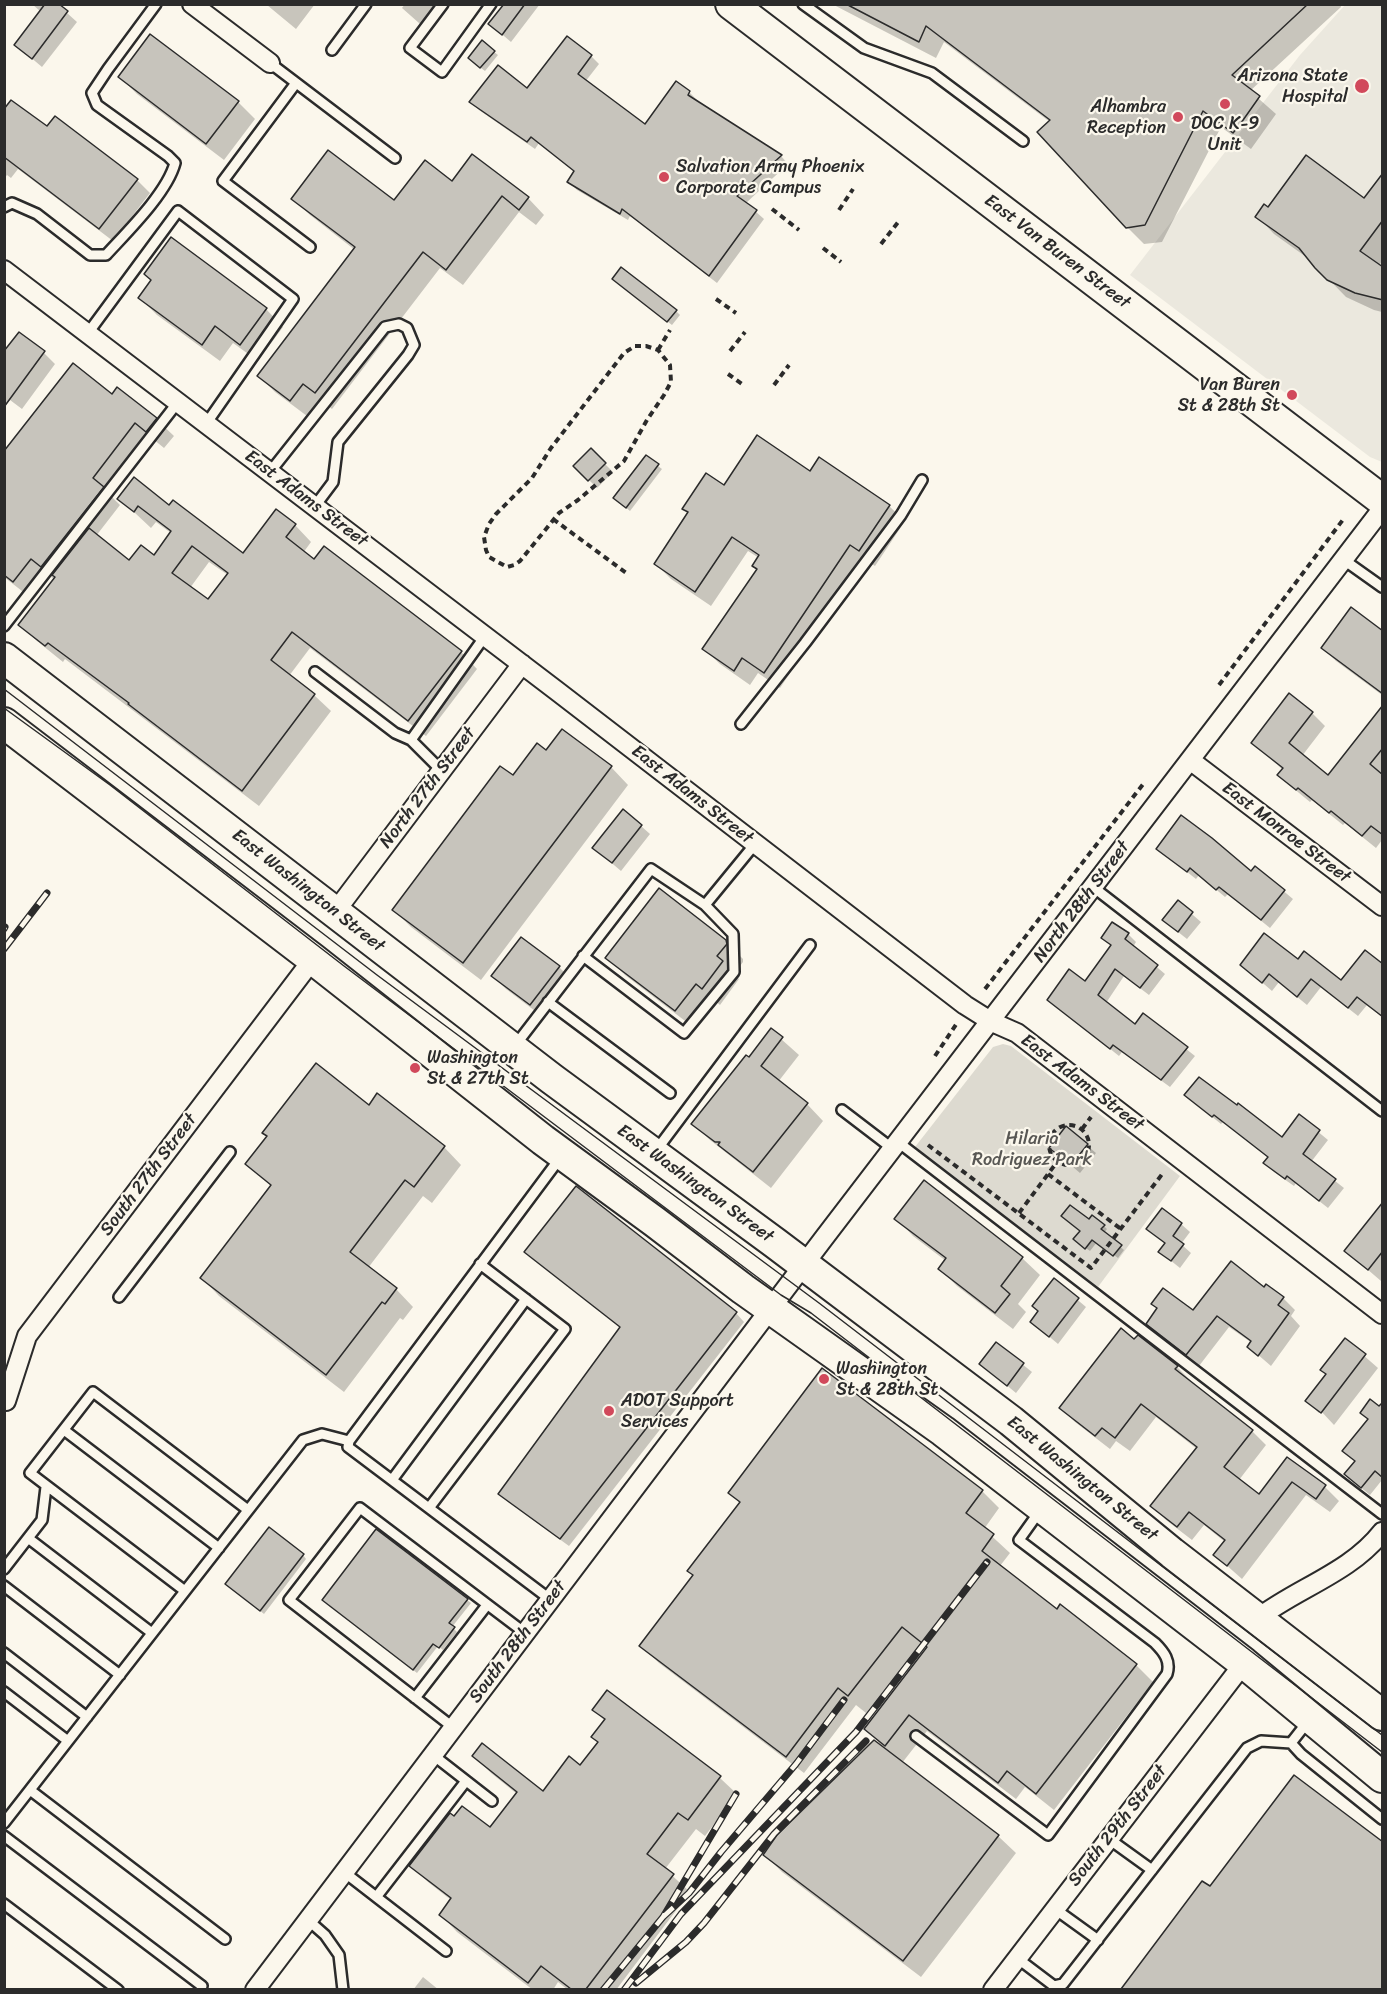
<!DOCTYPE html>
<html>
<head>
<meta charset="utf-8">
<style>
	body { margin:0 }
	#map { position:relative; width:1387px; height:1994px; overflow:hidden; background:#fbf7ec; font-family:Sriracha,sans-serif }
	canvas { display:block }
	.frame { position:absolute; inset:0; border:6px solid #2b2b2b; pointer-events:none }
</style>
</head>
<body>
<div id="map">
<canvas width="1387" height="1994"></canvas>
<div class="frame"></div>
</div>
<script>
const context = document.querySelector('canvas').getContext('2d');
context.lineJoin = 'round';
function paint(path, color) {
  context.fillStyle = color;
  context.fill(path, 'evenodd');
}
function trace(path, color, width, dash) {
  context.strokeStyle = color;
  context.lineWidth = width;
  context.lineCap = dash ? 'butt' : 'round';
  context.setLineDash(dash || []);
  context.stroke(path);
}
function label(font, color, halo, rows, align = 'center') {
  context.font = font + ' Sriracha,sans-serif';
  context.lineWidth = 4.5;
  context.setLineDash([]);
  context.textBaseline = 'middle';
  context.strokeStyle = halo;
  context.fillStyle = color;
  for (const [text, x, y, turn = 0] of rows) {
    context.save();
    context.translate(x, y);
    context.rotate((+turn || 0) * Math.PI / 180);
    context.textAlign = isNaN(turn) ? turn : align;
    if (halo) context.strokeText(text, 0, 0);
    context.fillText(text, 0, 0);
    context.restore();
  }
}
paint(new Path2D(`
	M1345,5H1382V462L1370,457L1130,275L1300,55Z`), '#ebe8de');
paint(new Path2D(`
	M1003,1044L1011,1046L1180,1176L1098,1287L915,1147L993,1047Z`), '#dddad0');
paint(new Path2D(`
	M32,4H57L77,22L42,67L16,45L41,12Z
	M315,4L296,29L267,5V4Z
	M405,4H448L428,31L402,8Z
	M505,4H540L511,42L490,24Z
	M832,4H1340L1341,7L1250,91L1276,114L1251,149L1221,127L1162,242L1144,244L1127,227L1050,122L944,42L936,58Z
	M494,52L498,55L485,71L473,62Z
	M591,56L599,64L585,82L645,126L689,92L697,100L696,102L781,156L788,164L746,203L764,219L717,283L630,216L628,220L577,190L569,182L575,172L539,143L535,149L479,110L471,102L527,90Z
	M120,77L238,102L255,119L224,160L137,94Z
	M4,111L47,128L137,180L150,193L113,241L18,169L11,178L7,175L4,179Z
	M1382,176V261L1379,266L1382,269V312L1374,310L1346,297L1309,259L1274,234L1257,216L1268,209L1365,200Z
	M452,183L528,198L544,215L536,225L519,212L463,285L440,268L332,409L320,399L307,416L275,392L259,376L355,250L310,215L293,199L395,202Z
	M617,283L676,311L680,315L672,325Z
	M140,298L266,309L283,327L258,361L233,343L220,361L157,315Z
	M19,334L44,353L55,364L22,409L10,400L4,407V354Z
	M112,396L156,419L174,436L164,448L153,439L110,495L120,505L96,536L129,563L154,557L171,533L156,522L151,528L119,498L170,507L244,555L295,525L311,542L303,553L461,652L477,669L426,736L310,648L289,676L314,695L331,711L259,806L65,659L63,662L37,641L20,625L55,580L49,575L31,598L4,577V453ZM209,562L228,575L208,602L190,588Z
	M591,450L613,472L597,488L575,466Z
	M646,457L662,469L630,511L619,502Z
	M810,473L889,506L905,521L875,566L866,560L780,688L758,673L750,685L720,664L704,649L758,570L759,558L748,551L711,606L671,579L655,563L689,513L684,509L724,487Z
	M1382,632V695L1336,661L1323,648Z
	M1382,708V840L1376,848L1345,823L1343,825L1312,800L1310,802L1293,788L1279,775L1283,770L1253,743L1312,713L1325,726L1302,756L1329,777Z
	M546,752L611,767L628,785L481,980L411,927L394,910L513,778Z
	M641,826L650,834L621,871L594,848Z
	M1158,849L1252,873L1256,868L1293,899L1270,928L1228,894L1225,897L1199,875L1196,879Z
	M1178,902L1201,922L1187,939L1173,928Z
	M1128,934L1136,942L1133,947L1165,974L1149,995L1124,976L1106,1003L1135,1026L1143,1015L1195,1056L1170,1087L1122,1052L1119,1056L1049,1000L1086,983L1112,946L1103,937Z
	M725,941L743,959V962L734,974L739,979L720,1005L714,1000L693,1027L625,975L607,958Z
	M1298,961L1341,983L1382,966V1017L1367,1005L1358,1016L1321,987L1307,1005L1279,982L1272,991L1242,965Z
	M559,967L572,980L543,1017L506,989L493,976Z
	M771,1030L799,1055L778,1082L807,1104L823,1121L771,1188L710,1140L693,1124Z
	M378,1095L444,1147L461,1165L432,1203L423,1196L368,1268L396,1289L413,1307L403,1320L400,1318L344,1392L219,1296L202,1278L272,1187L247,1164L369,1107Z
	M1195,1103L1283,1139L1299,1116L1328,1140L1311,1162L1344,1188L1328,1208L1296,1183L1294,1186L1274,1172L1265,1163L1269,1158L1223,1122L1221,1124Z
	M1066,1128L1096,1153L1080,1173L1060,1156Z
	M1382,1204V1280L1381,1281L1346,1251Z
	M896,1218L1022,1258L1040,1275L1018,1304L1026,1312L1013,1329L957,1286L940,1269L946,1261L913,1236Z
	M1089,1221L1104,1226L1107,1229L1104,1233L1124,1250L1118,1258L1097,1242L1090,1251L1079,1243Z
	M1181,1224L1190,1232L1181,1244L1191,1253L1180,1268L1160,1252L1166,1244L1148,1229Z
	M535,1260L736,1313L744,1322L569,1546L508,1502L500,1494L621,1328Z
	M1054,1280L1086,1307L1058,1344L1032,1322L1039,1311Z
	M1283,1298L1295,1310L1291,1316L1300,1326L1271,1366L1249,1347L1252,1343L1229,1327L1199,1366L1159,1335L1147,1324L1158,1309L1153,1304L1193,1312Z
	M1346,1340L1378,1368L1334,1425L1319,1409V1413L1307,1401L1328,1375Z
	M1135,1341L1177,1367L1191,1381L1190,1382L1252,1431L1266,1445L1239,1480L1259,1496L1287,1459L1325,1487L1339,1501L1330,1512L1306,1495L1242,1579L1215,1555L1225,1542L1204,1525L1192,1540L1166,1520L1152,1506L1197,1449L1156,1417L1130,1451L1116,1441L1110,1449L1075,1422L1061,1408Z
	M997,1344L1032,1372L1016,1393L981,1364Z
	M1382,1410V1480L1370,1495L1354,1482L1356,1462L1344,1451Z
	M982,1491L999,1508L984,1529L1010,1553L1000,1566L1058,1611L1136,1665L1153,1682L1054,1810L1025,1787L1016,1799L927,1731L902,1763L998,1836L1016,1853L921,1977L782,1872L765,1855L881,1745L866,1729L928,1649L920,1643L866,1713L856,1705L804,1773L659,1663L641,1646L694,1576L740,1503L730,1493Z
	M303,1555L306,1559L264,1614L231,1587Z
	M467,1600L471,1603L452,1627L457,1632L443,1650L438,1646L417,1673L327,1603Z
	M607,1692L720,1778L737,1794L705,1836L696,1829L665,1869L690,1892L616,1990H568L558,1982L553,1990H533L457,1932L441,1915L451,1900L428,1882L411,1865L490,1829L517,1794L491,1773L474,1756L543,1793L580,1767L599,1742L605,1721L594,1710Z
	M1382,1844V1990H1122L1203,1883L1210,1889Z
	M423,1977L439,1990H413Z`), '#0003');
const building = new Path2D(`
	M45,4H59L68,11L32,59L14,45Z
	M504,4H525L502,35L488,24Z
	M846,4H1308L1232,75L1260,96L1241,123L1233,133L1203,111L1145,225L1126,228L1037,132L1050,120L926,26L919,42Z
	M150,34L239,101L206,144L118,77Z
	M567,36L592,55L578,74L645,124L676,81L690,91L688,95L782,155L737,196L757,210L709,276L622,209L620,214L567,182L574,171L531,137L527,142L469,102L498,65L527,88Z
	M482,40L495,51L480,68L468,58Z
	M11,100L47,126L55,116L138,179L99,229L4,157V109Z
	M328,150L394,200L425,160L452,181L472,154L529,197L519,210L502,196L446,270L423,252L315,393L303,384L290,401L257,376L355,247L291,199Z
	M1306,155L1364,198L1383,173V220L1360,251L1383,267V300L1355,293L1327,280L1315,268L1299,248L1255,217L1264,204L1268,207Z
	M171,237L267,308L240,345L215,326L202,345L138,298L151,280L144,274Z
	M621,267L677,310L667,322L612,279Z
	M19,332L45,351L4,407V351Z
	M73,363L112,394L117,387L157,418L146,432L135,423L93,478L104,487L41,567L31,559L13,582L4,575V451Z
	M757,435L810,471L819,457L890,505L859,551L850,545L764,673L742,658L734,671L702,649L757,569L752,566L759,555L732,537L695,592L654,564L688,512L682,509L706,473L724,485Z
	M591,448L606,463L588,481L573,466Z
	M646,455L659,464L626,508L613,498Z
	M134,477L169,505L173,500L243,553L276,509L296,524L286,537L314,559L324,546L462,651L408,721L292,632L271,660L315,694L242,791L128,704L129,703L48,643L45,646L18,625L55,577L52,575L89,528L129,560L141,545L154,555L171,531L138,506L134,512L117,499ZM192,546L228,573L208,599L172,573Z
	M1351,607L1383,631V694L1321,648Z
	M1289,693L1313,712L1289,743L1328,775L1383,705V748L1370,764L1383,775V835L1371,826L1362,836L1331,811L1329,813L1298,788L1296,790L1277,775L1283,768L1251,743Z
	M562,729L612,766L463,963L392,910L500,766L513,775L537,743L546,750Z
	M623,809L642,825L612,863L592,848Z
	M1181,815L1212,838L1251,871L1255,866L1285,890L1261,920L1219,887L1216,890L1190,868L1187,872L1156,849Z
	M659,888L726,940L727,944L717,956L723,961L702,989L696,984L675,1011L605,958Z
	M1178,900L1193,912L1178,932L1162,920Z
	M1112,922L1129,933L1125,939L1158,965L1140,988L1115,969L1098,995L1135,1024L1143,1013L1188,1047L1161,1080L1113,1045L1110,1049L1047,1000L1069,969L1085,981L1111,945L1101,938Z
	M1264,933L1298,959L1304,951L1341,980L1365,950L1383,964V1017L1357,997L1348,1008L1311,979L1297,997L1269,974L1262,983L1240,965Z
	M521,937L560,966L530,1005L491,976Z
	M771,1028L783,1037L761,1066L808,1103L753,1172L718,1145L720,1142H715L691,1124L746,1055L749,1057Z
	M316,1063L369,1105L377,1093L445,1146L414,1187L405,1180L350,1252L397,1288L385,1304L382,1302L326,1375L200,1278L271,1185L245,1164L267,1136L262,1133Z
	M1199,1077L1237,1105L1238,1103L1282,1137L1299,1114L1320,1130L1303,1154L1336,1179L1319,1201L1287,1176L1285,1179L1263,1163L1268,1157L1214,1115L1212,1117L1184,1095Z
	M1066,1126L1088,1144L1071,1165L1049,1148Z
	M924,1180L1023,1257L1001,1286L1010,1294L995,1313L938,1269L946,1258L894,1219Z
	M576,1186L737,1312L560,1539L498,1494L620,1327L524,1252Z
	M1383,1202V1251L1368,1270L1344,1251Z
	M1070,1205L1089,1219L1092,1215L1105,1225L1101,1229L1122,1245L1113,1256L1092,1240L1085,1249L1073,1239L1080,1231L1061,1216Z
	M1162,1208L1182,1223L1173,1236L1184,1244L1171,1261L1158,1252L1165,1243L1146,1229Z
	M1231,1261L1264,1287L1266,1284L1284,1297L1278,1305L1289,1313L1258,1356L1247,1347L1251,1341L1217,1316L1186,1355L1146,1324L1157,1308L1151,1304L1163,1288L1193,1310Z
	M1054,1278L1079,1298L1049,1337L1030,1322L1038,1311L1032,1306Z
	M1121,1328L1134,1339L1138,1335L1178,1366L1175,1369L1253,1430L1224,1467L1259,1494L1287,1457L1326,1485L1316,1499L1292,1482L1227,1566L1213,1555L1225,1540L1189,1512L1177,1527L1150,1506L1197,1447L1141,1404L1115,1438L1102,1428L1095,1436L1059,1408Z
	M1345,1338L1366,1354L1321,1413L1305,1401L1326,1374L1320,1370Z
	M996,1342L1024,1363L1007,1386L979,1364Z
	M822,1368L983,1490L966,1513L994,1534L982,1551L1057,1609L1060,1604L1137,1664L1036,1794L1007,1771L998,1783L909,1715L885,1746L864,1729L927,1647L902,1627L848,1696L838,1688L786,1757L639,1646L693,1575L687,1571L740,1502L728,1493Z
	M1370,1399L1379,1406L1383,1402V1478L1375,1471L1361,1488L1344,1474L1355,1461L1342,1451L1368,1419L1360,1413Z
	M269,1527L304,1554L260,1611L225,1584Z
	M376,1529L468,1599L449,1623L455,1627L439,1648L433,1644L413,1670L322,1600Z
	M607,1690L721,1776L688,1820L678,1813L647,1854L674,1874L586,1989H571L541,1966L528,1983L439,1915L451,1898L409,1866L450,1813L454,1816L462,1806L490,1827L517,1792L472,1756L482,1743L543,1791L569,1756L580,1765L598,1742L591,1737L605,1719L592,1710Z
	M874,1740L999,1835L903,1961L763,1855L777,1835Z
	M1294,1775L1383,1842V1989H1121L1202,1881L1210,1886Z`);
paint(building, '#c7c4bc');
trace(building, '#2b2b2b', 1.5);
const lane = new Path2D(`
	M443,4L410,48L442,72L491,4
	M803,4L864,48L932,73L1023,141
	M332,50L366,4
	M270,63L395,158
	M296,83L223,181L310,247
	M4,207L12,203L37,214L90,255H106C127,232 167,193 175,163L168,156L97,105L92,93L108,69L156,4
	M88,333L178,211L293,299L206,424
	M270,472L385,327L399,324L407,328L414,345L408,355L338,442L333,482L315,506
	M1344,560L1382,587
	M4,626L178,402
	M315,672L395,733L411,740
	M741,724L805,643L901,515L922,480
	M441,770L411,740L485,636
	M1093,887L1382,1111
	M583,956L684,1033L734,972L733,934L705,905
	M548,1002L670,1093
	M514,1047L651,869L705,905L755,844
	M842,1110L893,1149
	M898,1142L1382,1514
	M655,1152L810,945
	M119,1297L230,1152
	M64,1430L219,1548
	M392,1480L526,1299
	M429,1508L565,1329L480,1264
	M28,1538L152,1633
	M4,1569L42,1520L46,1487
	M4,1586L120,1675
	M185,1591L30,1473L93,1392L248,1510
	M551,1600L348,1447L349,1441L560,1158
	M4,1653L87,1717
	M4,1692L68,1741
	M415,1698L487,1605
	M454,1728L289,1600L360,1508L525,1633
	M916,1736L1048,1835L1167,1674C1171,1661 1164,1652 1155,1643L1019,1540L1039,1512
	M1291,1743L1301,1754L1382,1819
	M433,1755L492,1801
	M30,1790L225,1939
	M4,1823L303,1440L322,1434L349,1441
	M4,1836L202,1986
	M1109,1839L1152,1870
	M344,1872L446,1951
	M377,1896L466,1781
	M4,1904L118,1990
	M1055,1909L1098,1940
	M308,1920L325,1935L339,1955L343,1990
	M1017,1958L1054,1986L1063,1984L1247,1748L1261,1741L1291,1743L1309,1720`);
const street = new Path2D(`
	M192,4L270,63
	M4,270L557,691L965,1005L992,1022L1017,1033L1382,1314
	M1190,760L1382,906
	M335,912L522,664
	M6,1401L27,1336L313,959
	M1257,1619C1297,1588 1350,1573 1382,1532
	M255,1990L824,1238L1382,509
	M993,1990L1244,1663`);
const primary = new Path2D(`
	M731,4L1382,500
	M4,658L552,1079L775,1243L1011,1421L1172,1553L1382,1715
	M4,723L313,959L543,1140L655,1222L743,1289L943,1431L1244,1663L1382,1777`);
trace(lane, '#2b2b2b', 14);
trace(street, '#2b2b2b', 22);
trace(primary, '#2b2b2b', 34);
trace(new Path2D(`
	M772,209L799,230
	M839,210L853,189
	M881,244L899,221
	M823,248L841,262
	M716,299L736,313
	M635,346H646L658,350L670,365L671,382L664,395L647,420L624,461L578,500L559,513L520,561L514,565L507,567L489,557L486,550L484,537L489,524L496,514L532,478L551,448L624,353Z
	M658,350L670,330
	M730,351L745,332
	M728,374L745,386
	M774,385L789,365
	M553,519L629,575
	M1219,685L1345,517
	M985,989L1144,783
	M935,1056L957,1023
	M1049 1145a20 20 0 1 1 40 0a20 20 0 1 1-40 0Z
	M1082,1129L1091,1117
	M928,1145L1091,1268L1163,1173
	M1048,1174L1121,1229
	M1019,1213L1057,1162`), '#2b2b2b', 4, [6, 4.5]);
trace(lane, '#fbf7ec', 9);
trace(street, '#fbf7ec', 18);
trace(primary, '#fbf7ec', 30);
trace(new Path2D(`
	M4,689L377,975L819,1303L1382,1735
	M4,708L110,785L344,966L781,1295L811,1313L1382,1752`), '#2b2b2b', 1.5);
const rail = new Path2D(`
	M4,929L5,927
	M4,949L47,893
	M663,1917L689,1893L721,1852L796,1764L844,1700
	M636,1983L686,1942L704,1923L774,1834L866,1741
	M603,1990L663,1917L736,1794
	M624,1990L681,1914L856,1732L987,1562`);
trace(rail, '#2b2b2b', 7);
trace(rail, '#fbf7ec', 4.5, [14]);
for (const [x, y, r, color] of [
	[1362,86,8,"#d1495b"],
	[1225,104,6,"#d1495b"],
	[1178,117,6,"#d1495b"],
	[664,177,6,"#d1495b"],
	[1292,395,6,"#d1495b"],
	[415,1068,6,"#d1495b"],
	[824,1379,6,"#d1495b"],
	[609,1411,6,"#d1495b"]
]) {
  const dot = new Path2D();
  dot.arc(x, y, r, 0, 2 * Math.PI);
  context.fillStyle = color;
  context.fill(dot);
  trace(dot, '#fbf7ec', 2);
}
label('18px', '#2b2b2b', '#fbf7ec', [
	["Arizona State",1348,76,"right"],
	["Hospital",1348,97,"right"],
	["Alhambra",1166,107,"right"],
	["Reception",1166,128,"right"],
	["DOC K-9",1225,124,"center"],
	["Unit",1225,145,"center"],
	["Salvation Army Phoenix",676,167],
	["Corporate Campus",676,188],
	["Van Buren",1280,385,"right"],
	["St & 28th St",1280,406,"right"],
	["Washington",427,1058],
	["St & 27th St",427,1079],
	["Washington",836,1369],
	["St & 28th St",836,1390],
	["ADOT Support",621,1401],
	["Services",621,1422]
], 'left');
label('18px', '#2b2b2b', '#fbf7ec', [
	["East Van Buren Street",1057,252,37],
	["East Adams Street",306,499,37],
	["North 27th Street",428,788,-53],
	["East Adams Street",692,795,38],
	["East Monroe Street",1286,833,37],
	["East Washington Street",308,891,38],
	["North 28th Street",1082,902,-53],
	["East Adams Street",1082,1083,37],
	["South 27th Street",149,1175,-53],
	["East Washington Street",695,1184,36],
	["East Washington Street",1082,1479,39],
	["South 28th Street",518,1642,-53],
	["South 29th Street",1118,1826,-52]
]);
label('18px', '#585754', '#fbf7ec', [
	["Hilaria",1032,1139],
	["Rodriguez Park",1032,1160]
]);
</script>
</body>
</html>
